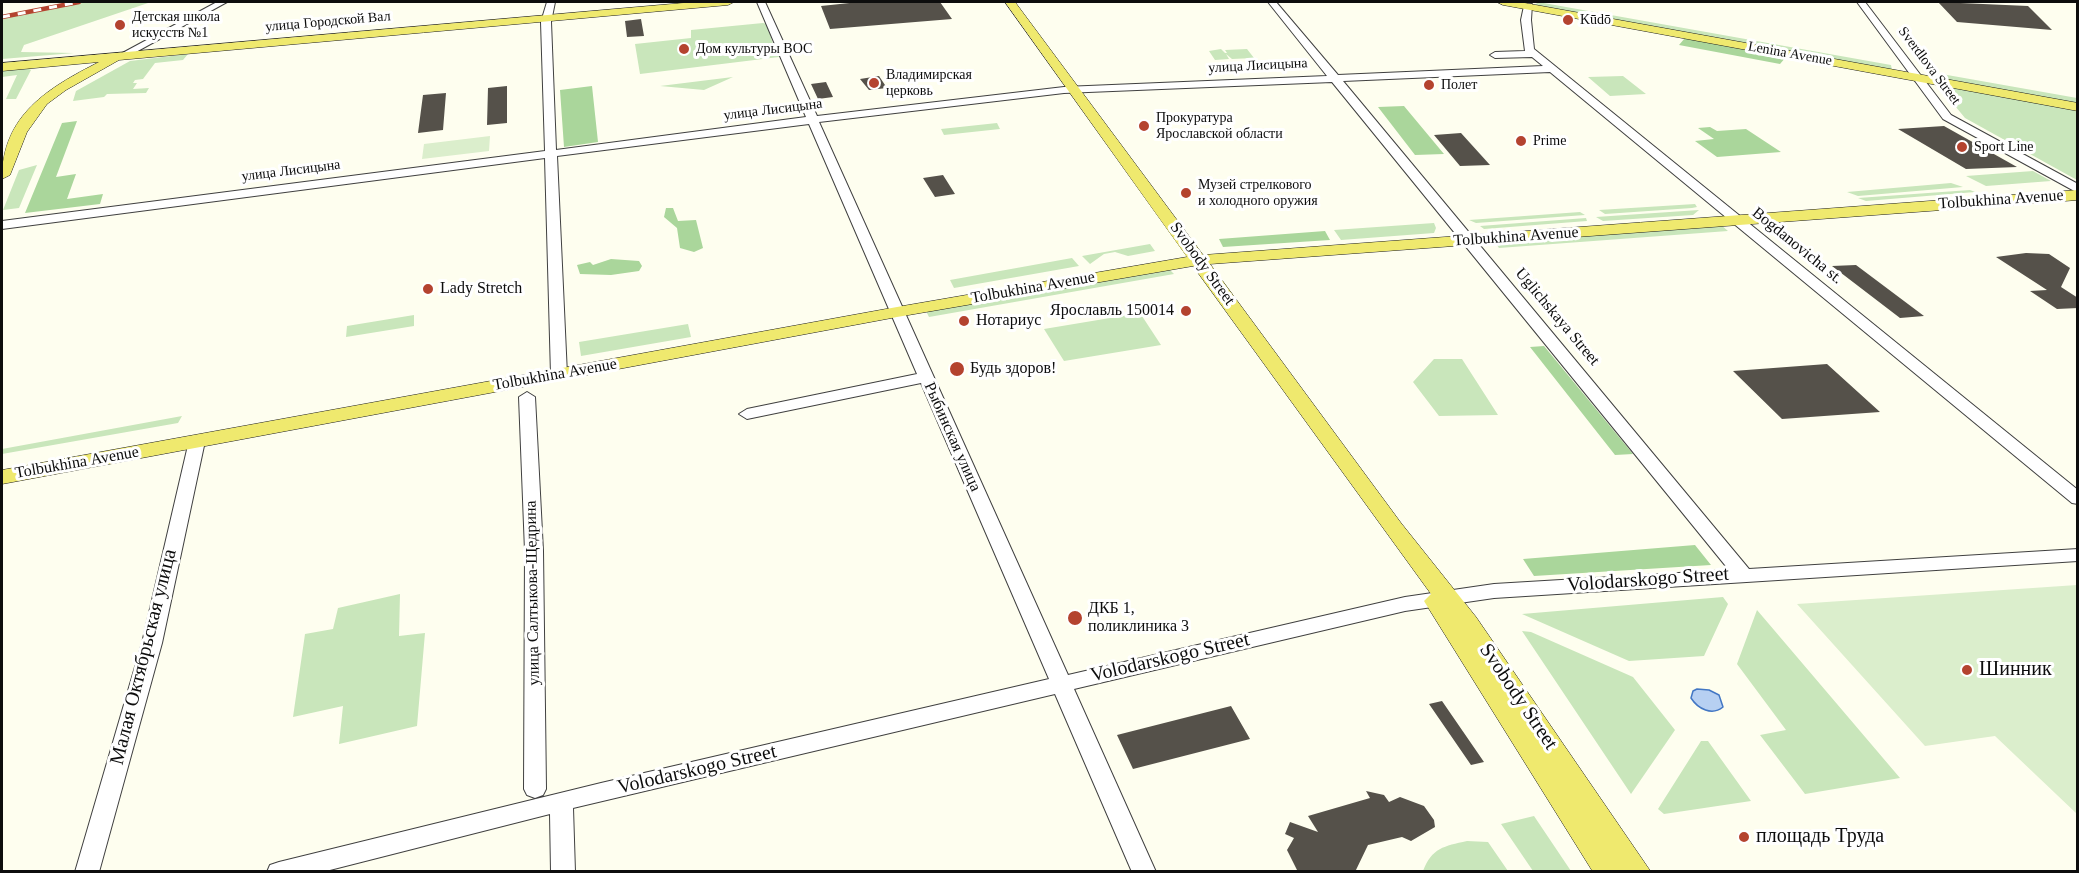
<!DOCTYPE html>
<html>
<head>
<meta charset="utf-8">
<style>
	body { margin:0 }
	#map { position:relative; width:2079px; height:873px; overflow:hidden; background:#fefeef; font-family:"Times New Roman",serif }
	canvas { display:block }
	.frame { position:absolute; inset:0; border:3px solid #0d0d0d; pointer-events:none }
</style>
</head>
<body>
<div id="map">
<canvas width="2079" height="873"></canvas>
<div class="frame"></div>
</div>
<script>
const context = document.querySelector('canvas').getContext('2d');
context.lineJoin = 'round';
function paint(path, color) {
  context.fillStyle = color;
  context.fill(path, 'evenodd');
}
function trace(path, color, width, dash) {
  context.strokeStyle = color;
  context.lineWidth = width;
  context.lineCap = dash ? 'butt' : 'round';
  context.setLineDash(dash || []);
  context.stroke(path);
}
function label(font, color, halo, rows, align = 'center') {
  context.font = font + ' "Times New Roman",serif';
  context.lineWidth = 6;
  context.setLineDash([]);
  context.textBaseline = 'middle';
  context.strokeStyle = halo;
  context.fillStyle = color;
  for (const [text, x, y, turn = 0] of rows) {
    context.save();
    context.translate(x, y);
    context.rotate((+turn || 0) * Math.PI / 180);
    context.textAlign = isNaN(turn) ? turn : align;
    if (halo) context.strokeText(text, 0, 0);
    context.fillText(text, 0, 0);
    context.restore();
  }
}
paint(new Path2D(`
	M87,2H151L24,45L21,52L74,53L2,59V18Z
	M1538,2L1891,65L1892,70L1535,5Z
	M763,23L767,24L773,44H776L779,57L640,74L635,44L691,38V30Z
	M1221,49L1225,53H1227L1225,50L1247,49L1254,58L1232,59L1226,54L1229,59L1215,60L1209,51Z
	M188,54L183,60L155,63L143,79L135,80L133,83H137L133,89L149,88L146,93L107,94L104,97L73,101L76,91L130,61Z
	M27,68L31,70L16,99H6L17,75L2,77V71Z
	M1936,73L2077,98V104L1941,79Z
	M1623,76L1646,94L1610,96L1588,77Z
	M733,77L704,90L660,86Z
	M1937,84L2077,110V180L1965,118Z
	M997,123L1000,129L944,135L941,129Z
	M37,165L19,208L3,210L19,170Z
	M2033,171L2051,181L1986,186L1966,176Z
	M1951,183L1963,187L1858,196L1847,192Z
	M1970,190L1975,192L1866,201L1858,198Z
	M1695,204L1697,207L1692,208L1605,214L1599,210Z
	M1699,210L1693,215L1603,221L1596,217Z
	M1580,212L1585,215L1476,223L1469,220Z
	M1586,218L1587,221L1484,229L1480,226Z
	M1434,223L1436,228L1434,233L1341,240L1334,230Z
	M1721,225L1728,231L1499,248L1495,242Z
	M1150,244L1155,251L1128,256L1115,252L1104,254L1090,264L1082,256Z
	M1072,258L1079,266L954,288L950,280Z
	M1170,270L1174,274L929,317L926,311Z
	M1140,313L1161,345L1064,361L1044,329Z
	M414,315V326L346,337L347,326Z
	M688,324L691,337L581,356L579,342Z
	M1434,359H1462L1498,415L1439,416L1413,382Z
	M182,416L178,423L2,454V449Z
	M400,594L399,636L425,633L417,726L339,744L343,706L293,717L305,634L333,629L338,608Z
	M1723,597L1728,604L1704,656L1629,661L1522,614Z
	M1757,610L1900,778L1805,794L1760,735L1786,730L1737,664Z
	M1522,631L1531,632L1633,677L1675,730L1631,794Z
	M1701,741H1708L1751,801L1664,814L1658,809Z
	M1534,816L1571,871H1533L1501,824Z
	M1467,841L1488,842L1508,871H1423C1432,848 1444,846 1467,841Z`), '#c9e6bb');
paint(new Path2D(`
	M1685,38L1786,57L1780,64L1679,45Z
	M592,86L598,142L564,147L560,90Z
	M1404,106L1444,154L1415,155L1378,107Z
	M77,121L56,177L76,174L67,199L103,194L100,204L25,213L62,123Z
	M1710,127L1717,131L1746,129L1781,152L1717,157L1695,141L1714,139L1698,128Z
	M666,208H673L678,221L696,220L703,248L694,252L680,248L677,228L664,217Z
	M1325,231L1330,240L1223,247L1219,239Z
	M611,259L639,261L642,266L639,271L611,275L580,274L577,265L590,262L593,265Z
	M1544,346L1633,454L1615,455L1530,347Z
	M1695,545L1711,565L1534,576L1523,559Z`), '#aad69b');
paint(new Path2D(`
	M490,136L489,151L422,159L424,144Z
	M2077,585V814L1995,736L1925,746L1797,604Z`), '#dbeecc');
const water = new Path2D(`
	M1697,689L1709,690L1719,695L1723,707C1712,716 1698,709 1691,698L1693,691Z`);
paint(water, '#b7d0f2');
trace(water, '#4377c4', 1.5);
paint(new Path2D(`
	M859,2H940L952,19L830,29L821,6Z
	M1938,2L2028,6L2052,30L1957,22Z
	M641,19L644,36L627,37L625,21Z
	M879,76L887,88L869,90L860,79Z
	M826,82L833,97L818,99L811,84Z
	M507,86V123L487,125L488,88Z
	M446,93L443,130L418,133L423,95Z
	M1944,126L2001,158L2017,167L1966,169L1898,129Z
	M1461,133L1490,165L1460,166L1434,135Z
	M943,175L955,194L935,197L923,178Z
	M2026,253L2049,254L2070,268L2061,287L2078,298V308L2057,309L2030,291L2047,290L1996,257Z
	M1856,265L1924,316L1900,318L1832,266Z
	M1827,364L1880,412L1782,419L1733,371Z
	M1442,701L1484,762L1471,765L1429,704Z
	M1231,706L1250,739L1133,769L1117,735Z
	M1366,791L1384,795L1389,802L1400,797L1424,806L1434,820L1435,827L1411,841L1402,837L1368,845L1355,872H1298L1287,850L1294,838L1285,834L1290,822L1318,832L1308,816L1370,798Z`), '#55514a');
const minor = new Path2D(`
	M217,2H227L125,58L117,56Z
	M547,2H555L551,22L556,150L806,117L757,2H765L817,116L1064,87L1327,76L1268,2H1276L1338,75L1543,66L1532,57L1495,58L1490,55L1495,52L1525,51L1521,20L1524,6L1532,4L1531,20L1534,49L2078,490V504L2072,503L1550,72L1343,81L1749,569L2078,549V561L1494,598L1405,611L1074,689L1156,872H1132L1055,694L573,808L575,872H551L550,814L322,872H267L270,865L279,862L601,783L1049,679L921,383L747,419L739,414L747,409L917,374L809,124L557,156L567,375L559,380L551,375L545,158L2,229V221L545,151L541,22ZM1332,82L1729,570L1494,584L1405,597L1068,675L819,122L1064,93Z
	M1857,2H1865L1951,115L2078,184V193L1943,119Z
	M527,392L535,397L543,551L546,789L543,795L535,798L527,795L524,789L525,551L519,397Z
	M197,436L205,441L162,643L99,872H75L142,643L189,441Z`);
const major = new Path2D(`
	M695,2H734L728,5L119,60L66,90L47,104L27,132L10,175L2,179C2,115 48,88 99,62L2,71V63Z
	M1005,2H1015L1203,255L2078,190V200L1210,264L1401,523L1476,617L1651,872H1593L1424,601L1431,594L1193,266L897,317L2,484V470L897,307L1187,257Z
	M1497,2H1519L2078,103V111L1503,5Z`);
trace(minor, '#404040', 2);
trace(major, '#1e1e1e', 1);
paint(minor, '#fff');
paint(major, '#efe96e');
const rail = new Path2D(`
	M2,17L79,2`);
trace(rail, '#b4432f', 4.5);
trace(rail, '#fff', 3, [8]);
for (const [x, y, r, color] of [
	[1568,20,6,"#b4432f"],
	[120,25,6,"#b4432f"],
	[684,49,6,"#b4432f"],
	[874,83,6,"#b4432f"],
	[1429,85,6,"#b4432f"],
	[1144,126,6,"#b4432f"],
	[1521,141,6,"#b4432f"],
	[1962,147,6,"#b4432f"],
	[1186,193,6,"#b4432f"],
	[428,289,6,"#b4432f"],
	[1186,311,6,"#b4432f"],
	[964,321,6,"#b4432f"],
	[957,369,8,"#b4432f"],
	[1075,618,8,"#b4432f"],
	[1967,670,6,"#b4432f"],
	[1744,837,6,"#b4432f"]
]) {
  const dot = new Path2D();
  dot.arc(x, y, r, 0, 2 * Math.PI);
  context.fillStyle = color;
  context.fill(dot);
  trace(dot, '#fff', 2);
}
label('14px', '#0d0d0d', '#fff', [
	["Детская школа",132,17],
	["искусств №1",132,33],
	["Kūdō",1580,20],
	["Дом культуры ВОС",696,49],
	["Владимирская",886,75],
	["церковь",886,91],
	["Полет",1441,85],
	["Прокуратура",1156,118],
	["Ярославской области",1156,134],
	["Prime",1533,141],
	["Sport Line",1974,147],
	["Музей стрелкового",1198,185],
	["и холодного оружия",1198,201]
], 'left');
label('14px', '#0d0d0d', '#fff', [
	["улица Городской Вал",328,22,-5],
	["Lenina Avenue",1790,54,10],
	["улица Лисицына",1258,66,-3],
	["Sverdlova Street",1929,66,53],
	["улица Лисицына",773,110,-7],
	["улица Лисицына",291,171,-7]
]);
label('16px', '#0d0d0d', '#fff', [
	["Tolbukhina Avenue",2001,200,-4],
	["Tolbukhina Avenue",1516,237,-4],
	["Bogdanovicha st.",1797,246,39],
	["Svobody Street",1202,264,54],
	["Tolbukhina Avenue",1033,288,-10],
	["Uglichskaya Street",1557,317,50],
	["Tolbukhina Avenue",555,375,-10],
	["Рыбинская улица",952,437,66],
	["Tolbukhina Avenue",77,463,-10],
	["улица Салтыкова-Щедрина",533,593,-91]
]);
label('16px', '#0d0d0d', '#fff', [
	["Lady Stretch",440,289],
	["Ярославль 150014",1174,311,"right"],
	["Нотариус",976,321],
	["Будь здоров!",970,369],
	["ДКБ 1,",1088,609],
	["поликлиника 3",1088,627]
], 'left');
label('20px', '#0d0d0d', '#fff', [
	["Volodarskogo Street",1648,580,-4],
	["Малая Октябрьская улица",144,657,-76],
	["Volodarskogo Street",1170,658,-13],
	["Svobody Street",1518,697,56],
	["Volodarskogo Street",697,770,-13]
]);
label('20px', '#0d0d0d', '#fff', [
	["Шинник",1979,670],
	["площадь Труда",1756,837]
], 'left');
</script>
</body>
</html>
